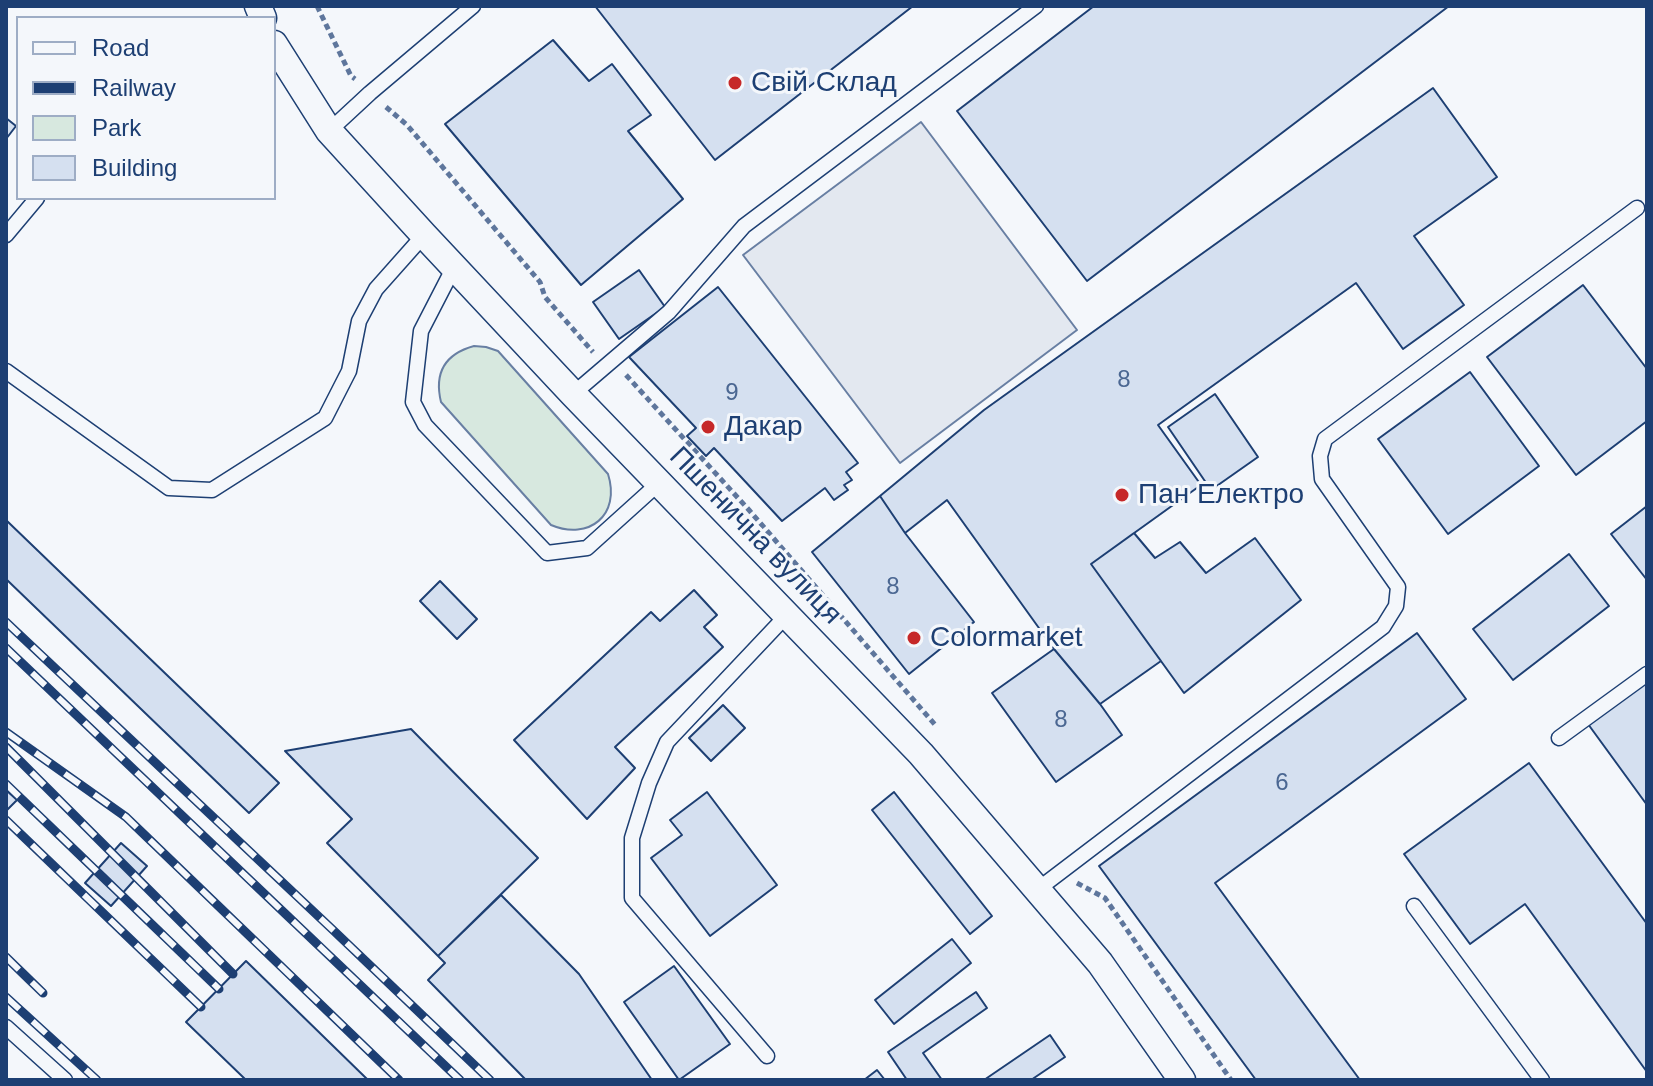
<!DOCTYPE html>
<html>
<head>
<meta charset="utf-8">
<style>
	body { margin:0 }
	#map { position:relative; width:1653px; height:1086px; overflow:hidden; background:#f4f7fb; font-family:Helvetica,sans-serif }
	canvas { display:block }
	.frame { position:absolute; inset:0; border:8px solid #1d3f73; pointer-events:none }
	.legend { position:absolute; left:16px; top:16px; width:260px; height:184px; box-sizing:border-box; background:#f4f7fb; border:2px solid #9eadc5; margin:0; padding:10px 14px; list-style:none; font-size:24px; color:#1d3f73 }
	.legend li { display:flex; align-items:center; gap:16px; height:40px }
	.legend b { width:40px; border:2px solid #9eadc5 }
</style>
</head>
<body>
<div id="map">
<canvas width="1653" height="1086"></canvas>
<div class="frame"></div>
<ul class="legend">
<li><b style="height:10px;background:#f4f7fb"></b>Road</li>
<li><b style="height:10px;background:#1d3f73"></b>Railway</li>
<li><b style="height:22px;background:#d7e8df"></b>Park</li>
<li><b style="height:22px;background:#d5e0f0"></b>Building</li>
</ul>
</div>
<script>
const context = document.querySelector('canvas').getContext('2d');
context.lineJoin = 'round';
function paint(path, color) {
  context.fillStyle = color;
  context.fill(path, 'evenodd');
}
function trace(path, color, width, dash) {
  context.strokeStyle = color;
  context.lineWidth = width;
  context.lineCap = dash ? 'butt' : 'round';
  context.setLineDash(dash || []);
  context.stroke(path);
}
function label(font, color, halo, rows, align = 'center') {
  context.font = font + ' Helvetica,sans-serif';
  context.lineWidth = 6;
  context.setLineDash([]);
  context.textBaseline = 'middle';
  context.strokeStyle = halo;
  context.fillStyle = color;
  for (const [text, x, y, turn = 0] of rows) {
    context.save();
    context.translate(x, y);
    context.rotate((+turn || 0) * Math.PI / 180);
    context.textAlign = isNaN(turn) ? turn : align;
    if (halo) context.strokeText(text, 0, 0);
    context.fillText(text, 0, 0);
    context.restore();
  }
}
const green = new Path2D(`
	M474,346L486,347L498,351L608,474C621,515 589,541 551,525L441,402C434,373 445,354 474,346Z`);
paint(green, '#d7e8df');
trace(green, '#687fa3', 2);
const parking = new Path2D(`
	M921,122L1077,330L900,463L743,255Z`);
paint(parking, '#e3e8f0');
trace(parking, '#687fa3', 2);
const building = new Path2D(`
	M595,6H913L715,160Z
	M1094,6H1449L1087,281L957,111Z
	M553,40L589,81L612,64L651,115L628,131L683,199L581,285L445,124Z
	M1433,88L1497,177L1414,236L1464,305L1403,349L1356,283L1158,425L1201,485L1091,564L1161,661L1100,704L1054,649L947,500L905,533L880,496L984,410Z
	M6,118L16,126L6,139Z
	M639,270L665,307L619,339L593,302Z
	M1583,285L1647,369V421L1576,475L1487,357Z
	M718,287L858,463L846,472L852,480L844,485L848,490L834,500L825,488L782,521L714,448L706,456L687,436L696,428L629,357Z
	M1470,372L1539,466L1448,534L1378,439Z
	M1215,394L1258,457L1211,490L1168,427Z
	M880,496L905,533L974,622L909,674L812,552Z
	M1647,506V580L1611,534Z
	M6,520L279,783L249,813L6,579Z
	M1134,533L1155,558L1180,542L1206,573L1255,538L1301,600L1184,693L1091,564Z
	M1569,554L1609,606L1513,680L1473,629Z
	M440,581L477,619L457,639L420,601Z
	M694,590L717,615L704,627L723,647L615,747L635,768L587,819L514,740L651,612L660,621Z
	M1417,633L1466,699L1215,883L1360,1080H1256L1099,866Z
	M1054,649L1100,704L1122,735L1056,782L992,693Z
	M1647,682V805L1588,724Z
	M723,705L745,728L711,761L689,738Z
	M411,729L538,858L438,956L327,843L352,819L285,751Z
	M1529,763L1647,924V1072L1525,904L1470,944L1404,854Z
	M6,790L17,800L6,811Z
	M707,792L777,885L710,936L651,858L682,835L670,820Z
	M894,792L992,916L970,934L872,810Z
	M121,843L147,866L111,906L85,883Z
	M501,895L579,974L652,1080H526L428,980L445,963L438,956Z
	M952,939L971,963L894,1024L875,1000Z
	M246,961L368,1080H246L186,1022Z
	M674,966L730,1044L679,1080L624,1002Z
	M976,992L987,1008L923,1053L942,1080H907L888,1052Z
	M1050,1035L1065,1057L1031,1080H984Z
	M877,1070L885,1080H864Z`);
paint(building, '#d5e0f0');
trace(building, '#1d3f73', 2);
const lane = new Path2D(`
	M329,131L370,93L473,6
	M6,235L37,198
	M454,267L421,331L413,402L425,425L547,553L587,548L659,483
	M6,371L169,488L212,490L325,418L349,371L359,321L376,289L424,235
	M573,394L669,312L744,226L1036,6
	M1559,738L1647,674
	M1037,890L1383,627L1396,606L1398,587L1322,479L1320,456L1325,439L1637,208
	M1414,906L1542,1080
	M6,1027L65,1080
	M767,1056L632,898V838L649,783L667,742L787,615`);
const street = new Path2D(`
	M258,6L263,18
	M274,44L329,131L424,235L573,394L921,754L1100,963L1182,1080`);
trace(lane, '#1d3f73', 17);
trace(street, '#1d3f73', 29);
trace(new Path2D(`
	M317,6L351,76L355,79
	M386,107L407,125L540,282L545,297L593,352
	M626,375L749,510L937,727
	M1077,883L1105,898L1231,1080`), '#5e769c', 5, [6, 4]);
trace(lane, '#f4f7fb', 14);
trace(street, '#f4f7fb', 26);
const rail = new Path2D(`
	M6,622L333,930L490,1080
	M6,648L460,1080
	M6,732L126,817L399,1080
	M6,747L233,974
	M6,784L219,989
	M6,820L201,1007
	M6,957L43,993
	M6,997L97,1080`);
trace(rail, '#1d3f73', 9);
trace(rail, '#f4f7fb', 6, [18]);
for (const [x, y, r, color] of [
	[735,83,8,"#c62828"],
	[708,427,8,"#c62828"],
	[1122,495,8,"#c62828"],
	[914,638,8,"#c62828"]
]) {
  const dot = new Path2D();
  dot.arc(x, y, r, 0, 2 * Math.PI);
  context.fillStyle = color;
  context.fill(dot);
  trace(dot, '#f4f7fb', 3);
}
label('24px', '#4b6792', null, [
	["8",1124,380],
	["9",732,393],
	["8",893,587],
	["8",1061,720],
	["6",1282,783]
]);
label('28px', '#1d3f73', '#f4f7fb', [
	["Свій Склад",751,83],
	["Дакар",724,427],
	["Пан Електро",1138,495],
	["Colormarket",930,638]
], 'left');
label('28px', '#1d3f73', '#f4f7fb', [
	["Пшенична вулиця",755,536,46]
]);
</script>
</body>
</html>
